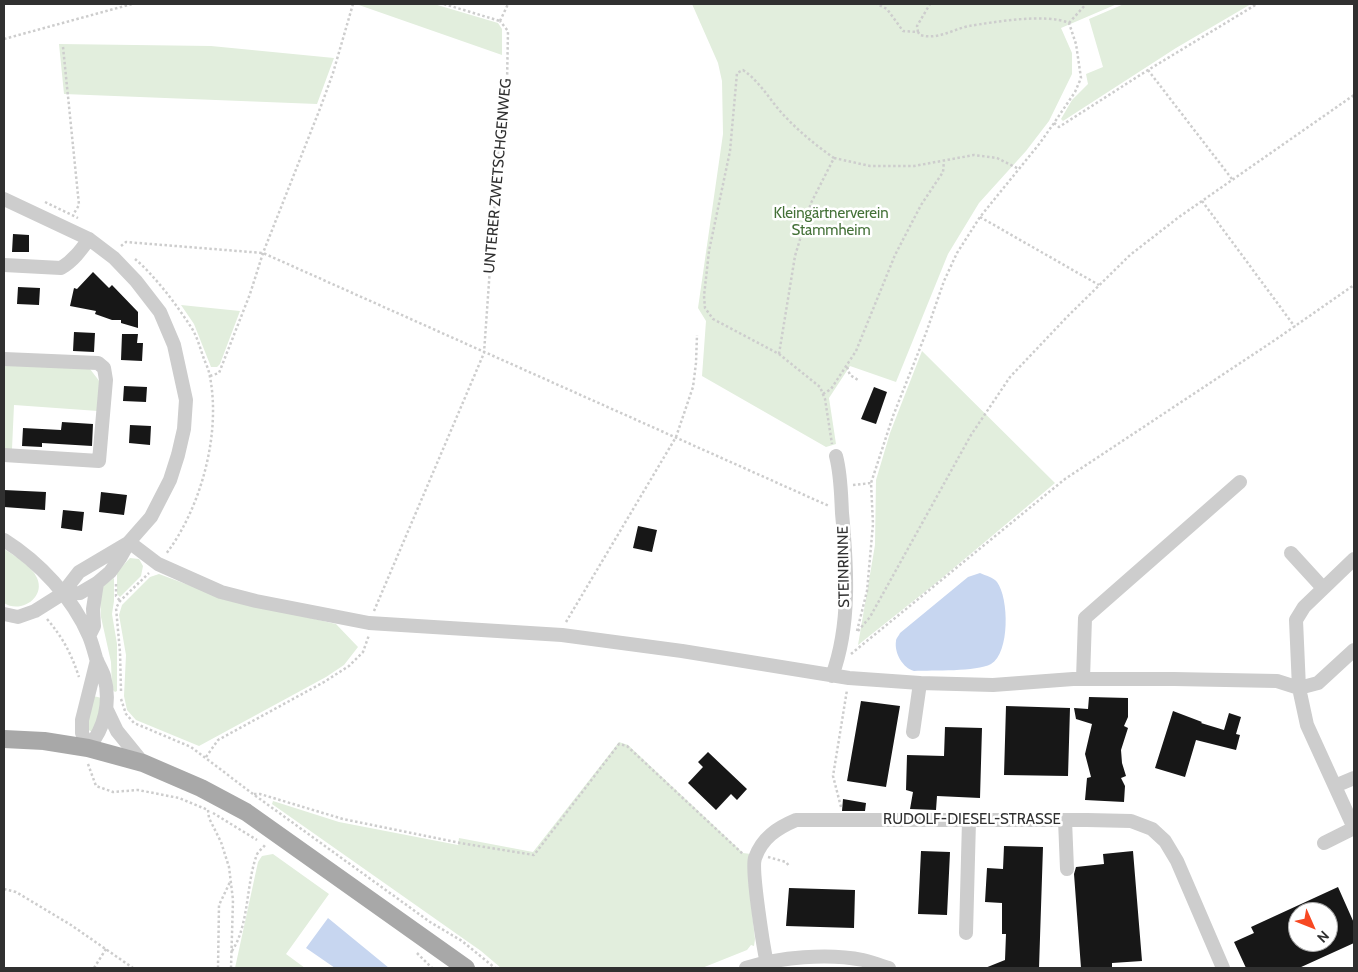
<!DOCTYPE html>
<html>
<head>
<meta charset="utf-8">
<style>
	body { margin:0 }
	#map { position:relative; width:1358px; height:972px; overflow:hidden; background:#fff; font-family:Cabin,sans-serif }
	canvas { display:block }
	.frame { position:absolute; inset:0; border:5px solid #303030; pointer-events:none }
	.north { position:absolute; left:1288px; top:902px; width:50px; height:50px; box-sizing:border-box; background:#fff; border:1px solid #acacac; border-radius:50%; rotate:134deg; font-size:14px; font-weight:700; line-height:20px; text-align:center; color:#303030 }
	.north::after { content:''; display:block; margin:auto; width:18px; height:22px; background:#f74822; clip-path:polygon(50% 0,100% 100%,50% 72%,0 100%) }
</style>
</head>
<body>
<div id="map">
<canvas width="1358" height="972"></canvas>
<div class="frame"></div>
<div class="north">N</div>
</div>
<script>
const context = document.querySelector('canvas').getContext('2d');
context.lineJoin = 'round';
function paint(path, color) {
  context.fillStyle = color;
  context.fill(path, 'evenodd');
}
function trace(path, color, width, dash) {
  context.strokeStyle = color;
  context.lineWidth = width;
  context.lineCap = dash ? 'butt' : 'round';
  context.setLineDash(dash || []);
  context.stroke(path);
}
function label(font, color, halo, rows, align = 'center') {
  context.font = font + ' Cabin,sans-serif';
  context.lineWidth = 5;
  context.setLineDash([]);
  context.textBaseline = 'middle';
  context.strokeStyle = halo;
  context.fillStyle = color;
  for (const [text, x, y, turn = 0] of rows) {
    context.save();
    context.translate(x, y);
    context.rotate((+turn || 0) * Math.PI / 180);
    context.textAlign = isNaN(turn) ? turn : align;
    if (halo) context.strokeText(text, 0, 0);
    context.fillText(text, 0, 0);
    context.restore();
  }
}
paint(new Path2D(`
	M356,4H434L498,23L502,29V55Z
	M692,4H1117L1061,28L1072,53V74L1049,121L1026,151L979,203L948,254L896,382L850,366L829,398L836,444L826,447L702,376L706,321L698,308L723,134L722,81L718,63Z
	M1124,4H1251L1176,48L1063,121L1061,119L1072,100L1088,84L1086,74L1103,67L1089,19Z
	M59,44L211,46L334,58L317,104L64,94Z
	M181,305L240,311L220,364L217,367H211L194,324Z
	M922,351L1055,483L936,583L858,645L875,545L876,480L890,433Z
	M4,365L90,369L100,382L98,411L14,405L12,449H4Z
	M4,549C15,556 32,566 37,578C46,598 20,614 4,603Z
	M130,558L139,559L143,566L141,576L120,597L117,594V572Z
	M159,574L221,597L336,624L358,647L344,665L326,677L199,746L136,720L127,710L124,696L126,655L119,615L122,605L150,577Z
	M114,578V601L112,614L117,644V691L115,692L112,689L111,662L101,617L100,597L103,586Z
	M93,696L102,698L95,731H90L88,729V717Z
	M619,742L628,745L743,853L751,854L748,877L755,939L754,946L751,945L747,950L702,968H501L481,951L272,804L273,801L339,822L458,845L459,838L533,852Z
	M273,854L329,894L286,954L305,968H235L258,862L262,856Z`), '#e2eedd');
paint(new Path2D(`
	M980,573C986,576 993,577 997,582C1009,598 1010,653 991,664C976,672 933,670 914,671C903,668 894,653 896,641C896,638 899,636 900,633L968,577Z
	M328,918L389,968H335L306,948Z`), '#c7d6f0');
paint(new Path2D(`
	M13,234L29,235V252H12Z
	M93,272L109,288L112,285L138,312V328L121,323V320H112L95,314L96,311L70,306L74,288L77,289Z
	M18,287L40,288L39,305L17,304Z
	M74,332L95,333L94,352L73,351Z
	M122,334H138L137,343H143L142,361L121,360Z
	M124,386L147,387L146,402L123,401Z
	M874,387L887,392L876,424L861,419Z
	M62,422L93,424L92,446L42,443V447L22,446L23,428L61,430Z
	M130,425L151,426L150,445L129,443Z
	M4,490L46,492L45,510L4,507Z
	M101,492L127,495L124,515L99,512Z
	M63,510L84,512L82,531L61,528Z
	M638,526L657,530L652,552L633,548Z
	M1089,697L1128,698V717L1124,726L1128,728L1121,750L1122,763L1126,776L1121,778L1125,786L1124,802L1085,800L1087,778L1091,777L1085,754L1092,724L1076,719L1074,708L1088,709Z
	M861,701L900,706L886,787L847,781Z
	M1006,706L1070,708L1068,776L1004,775Z
	M1173,711L1202,722L1201,723L1224,730L1229,713L1241,717L1236,734L1240,735L1236,750L1196,740L1185,777L1155,768Z
	M945,727L982,728L980,798L937,796L936,810L910,809L913,792L906,790L907,755L944,756Z
	M708,752L747,789L737,800L731,794L716,810L688,783L703,767L698,762Z
	M843,799L866,803L865,811H842Z
	M1004,846L1043,847L1039,968H985L1005,960L1006,934H1002V903L985,902L987,868L1003,869Z
	M921,851L950,852L947,915L918,914Z
	M1133,851L1142,961L1112,963V968H1081L1074,874L1076,867L1104,864L1103,854Z
	M1338,887L1354,923V943L1299,968H1246L1234,942L1254,933L1251,927ZM1298,912H1328V942H1298Z
	M789,888L855,890L854,928L786,926Z`), '#171717');
trace(new Path2D(`
	M444,4L500,21
	M500,21L508,4
	M1069,23L1086,4
	M918,32L917,26L930,4
	M4,39L132,4
	M63,47L79,205L73,215
	M1148,70L1232,179
	M1054,123L1059,127L1148,70L1257,4
	M834,158L870,166H914L974,155L997,158L1019,169
	M1202,201L1295,327
	M45,202L78,218
	M980,217L1099,285
	M121,246L126,242L263,253L829,506
	M135,259C155,276 176,304 191,327C197,336 200,348 204,359C206,364 209,370 210,377C221,434 201,508 166,554
	M779,354L795,256L811,203L834,158C814,144 796,129 780,111C768,97 759,81 743,70L737,73L730,151L709,251L704,296L705,308L713,319L779,354L820,387L825,399L832,444
	M847,367L850,375L858,380
	M210,376L219,373L250,294L263,253L321,106L333,73L353,4
	M823,394L831,389L856,351L895,255L921,205L943,172L944,161
	M853,485L871,483
	M116,584V596L120,601
	M374,611L484,353L500,126L507,84L508,31L500,21
	M47,619C63,638 71,653 79,677
	M566,622L676,437L693,387L696,363L697,335
	M857,631L867,591L873,524L871,483L893,416L926,333L944,281L957,253L980,217L1040,143L1054,123L1075,92L1081,78L1076,44L1069,23C1046,13 994,22 969,26C951,30 938,40 920,35L918,32L903,31L887,9L877,4
	M858,631L870,617L971,435L1010,377L1066,318L1130,255L1179,217L1354,95
	M851,654L1065,479L1275,340L1354,285
	M121,691L120,652L116,608L120,601L149,573
	M121,699L126,714L134,723L191,747L253,794L430,922L462,941L495,968
	M206,757L218,740L324,682L349,666L363,652L369,635
	M88,764L96,786L113,792L138,790L179,798L208,810
	M254,794H260L343,819L460,843L534,855L619,744L627,746L744,855
	M841,807L833,776L847,690
	M208,810L209,818L221,842L229,867L233,900L231,968
	M213,813L257,840
	M768,857L786,862L789,866
	M4,889L16,892L71,925L133,968
	M232,951C249,925 246,886 256,857C257,852 262,849 265,845
	M417,953L432,968
	M94,968L106,949
	M218,968L219,905L230,882`), '#cdcdcd', 2.5, [2.5, 2.5]);
trace(new Path2D(`
	M4,199L89,239L114,258L136,281L160,312L174,345L186,400L184,429L178,455L170,480L151,517L129,542L120,558L110,572L97,583L80,593L62,594
	M4,265L61,268C73,261 81,250 89,239
	M4,359L98,363L104,368L106,380L99,461L4,455
	M4,540C39,562 73,598 89,636C92,643 94,651 96,658C98,664 102,670 104,676C111,702 105,728 88,748L82,733V720L97,660
	M129,542L158,564L221,592L256,601L369,623L562,635L682,651L849,678L920,683L993,685L1073,679H1174L1277,681L1299,688L1318,683L1354,650
	M1291,553L1323,588
	M1354,559L1304,607L1296,620L1299,688L1307,725L1354,828
	M4,614L18,617L35,611L62,594L79,572L128,543
	M89,636L94,626L93,609L97,583
	M832,676C851,625 847,566 842,513C841,494 841,475 836,456
	M1083,679L1085,618L1240,482
	M106,708L117,731L143,763
	M913,732L920,683
	M1335,786L1354,778
	M1065,820L1067,869
	M1324,843L1354,828
	M966,933L969,821
	M746,968C779,957 828,953 863,960C872,962 881,966 889,968
	M768,968C764,952 751,870 755,858C762,838 777,828 796,820H1087L1131,821L1152,829L1165,841L1177,861L1223,968`), '#cdcdcd', 14);
trace(new Path2D(`
	M4,739L44,741L88,748L143,763L201,788L246,812L466,968`), '#a8a8a8', 18);
label('15px', '#303030', '#fff', [
	["UNTERER ZWETSCHGENWEG",498,176,-85],
	["STEINRINNE",844,567,-91],
	["RUDOLF-DIESEL-STRASSE",972,820]
]);
label('15px', '#447138', '#fff', [
	["Kleingärtnerverein",831,214],
	["Stammheim",831,231]
]);
</script>
</body>
</html>
